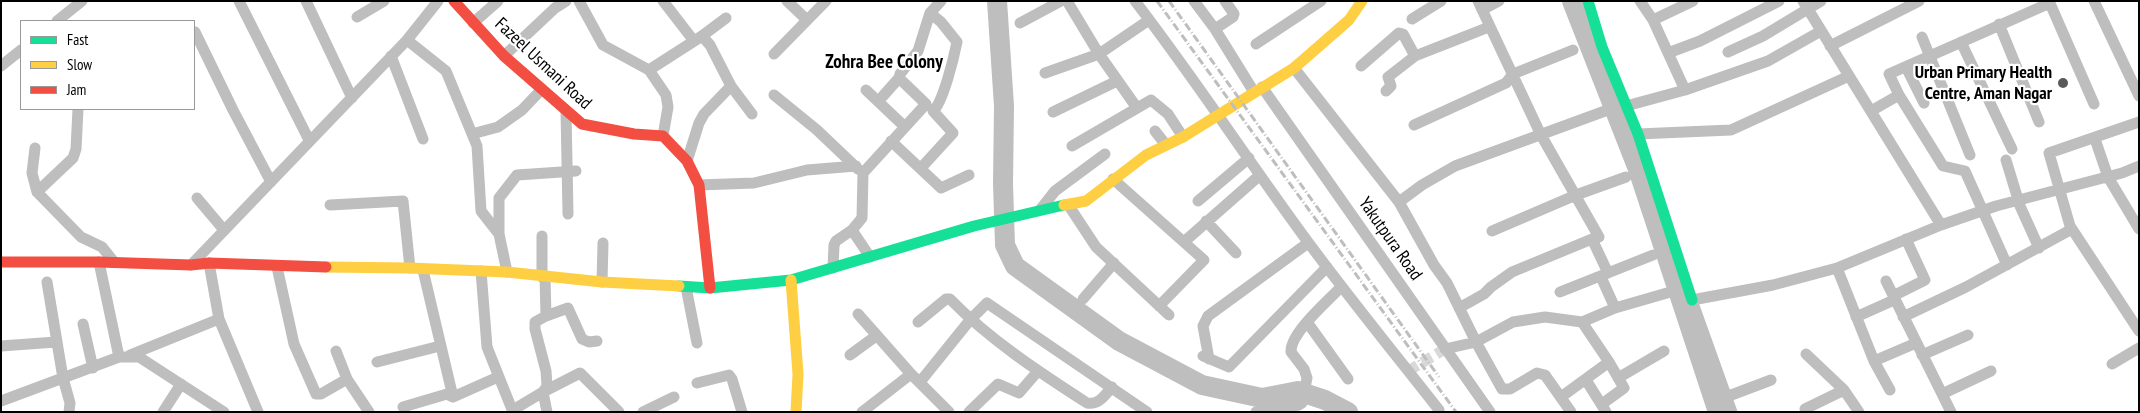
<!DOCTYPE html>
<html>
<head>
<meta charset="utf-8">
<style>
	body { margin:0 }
	#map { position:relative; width:2140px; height:413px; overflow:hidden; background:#fff; font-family:"PT Sans Narrow",sans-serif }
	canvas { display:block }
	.frame { position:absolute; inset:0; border:2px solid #000; pointer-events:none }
	.legend { position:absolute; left:20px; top:20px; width:175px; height:90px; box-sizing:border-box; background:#fff; border:1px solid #999; margin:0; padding:6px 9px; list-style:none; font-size:15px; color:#000 }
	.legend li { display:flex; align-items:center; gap:10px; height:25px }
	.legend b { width:25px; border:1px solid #999 }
</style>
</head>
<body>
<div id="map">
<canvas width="2140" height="413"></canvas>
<div class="frame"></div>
<ul class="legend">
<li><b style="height:6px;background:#16e098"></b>Fast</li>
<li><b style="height:6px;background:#ffcf43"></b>Slow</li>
<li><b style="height:6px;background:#f24e42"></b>Jam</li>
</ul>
</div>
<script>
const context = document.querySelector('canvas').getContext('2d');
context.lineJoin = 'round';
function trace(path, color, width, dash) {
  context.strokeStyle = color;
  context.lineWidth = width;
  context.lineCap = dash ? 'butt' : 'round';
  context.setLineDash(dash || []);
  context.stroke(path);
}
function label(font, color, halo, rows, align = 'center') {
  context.font = font + ' "PT Sans Narrow",sans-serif';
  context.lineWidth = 4.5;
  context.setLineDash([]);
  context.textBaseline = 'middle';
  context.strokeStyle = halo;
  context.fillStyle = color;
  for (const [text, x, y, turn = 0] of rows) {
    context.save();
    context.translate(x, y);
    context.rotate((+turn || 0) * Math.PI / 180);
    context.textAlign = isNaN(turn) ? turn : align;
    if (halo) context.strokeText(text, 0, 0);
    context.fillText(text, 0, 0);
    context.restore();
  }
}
trace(new Path2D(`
	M997,1L1004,106L1003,184L1005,245L1015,266L1119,341L1202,385L1262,398L1298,391L1325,400L1348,412
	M1572,1L1638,169L1718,412`), '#bebebe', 20);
trace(new Path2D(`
	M1408,371L1445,349`), '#d9d9d9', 11, [11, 5.5]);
trace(new Path2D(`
	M239,1L309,140
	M306,1L352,98
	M579,1L603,45L649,70L666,95L668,107L663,136
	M663,1L694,41
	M787,1L807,20
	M1067,1L1099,54L1137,108
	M1135,1C1195,79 1249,162 1308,242C1350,299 1395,354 1439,410V412
	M1194,1L1215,29L1254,92
	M1478,1L1541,135L1599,237L1592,239L1608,273
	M1640,1L1653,20L1685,90
	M1803,1L1941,225
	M2049,1L2094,104
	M2094,1L2139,96
	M1482,10L1499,1
	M357,17L384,1
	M1412,19L1441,1
	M1653,20L1693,1
	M57,21L82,1
	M473,23L498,1
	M1020,23L1061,1
	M1999,24L2039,122
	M1215,29L1233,17L1234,14L1225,1
	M195,32L233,110L271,182
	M1922,37L1970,155
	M407,40L446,71L477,146L481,211L499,234L507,272
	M1961,42L2012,149
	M1256,44L1321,1
	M1830,46L1919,1
	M1728,52L1763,36L1821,1
	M1668,53L1700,41L1779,1
	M774,54L826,1
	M391,56L423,139
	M504,56L555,8L566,1
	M1,66L21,50
	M1361,66L1399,33L1403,34L1415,56
	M1906,67L1924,103
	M1294,68L1399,202L1434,265L1447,283L1476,342L1445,349
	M649,70L702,36L726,18
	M1045,73L1099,54L1149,20
	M731,86L752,114
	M1262,87L1490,412
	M866,90L905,127
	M1386,91L1391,86L1388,77L1415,56L1489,27
	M774,95L817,130L858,169
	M883,96L899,78
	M1626,106L1685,90L1768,61L1821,31
	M78,109L76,149L73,158L37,192L81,237L102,247L114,262
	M566,111L568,214
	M1871,111L1899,95
	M1053,112L1117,81
	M2139,122L2049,153L2070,226L2139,331
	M1414,125L1506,83L1513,74L1573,50
	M1155,131L1166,145
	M472,134L498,127L522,110L542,89
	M1638,134L1731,130L1849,76
	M2095,139L2108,177L2139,229
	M891,141L941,188L969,175
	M1072,146L1151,100L1168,114L1183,137
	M35,148L32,173L37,192
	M2006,160L2020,206L2039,248
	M687,161L699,123L704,114L731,86L710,45L702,36
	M921,168L953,133L933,111C943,103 954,57 957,42L941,22L930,13
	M1113,179L1204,260L1159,306
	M699,185L754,183L807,170L856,166
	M197,198L224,230
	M1198,201L1249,158
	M1399,202L1422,185L1455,166L1605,111
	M330,205L403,201L410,268
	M1069,206L1096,247L1169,315
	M1040,210L1055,191L1105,154
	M1206,221L1236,253
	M852,230L870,257
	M1492,231L1576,195L1626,177
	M499,234V198L517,175L576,171
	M1185,241L1260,175
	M99,262L119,357
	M209,263L219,319L258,412
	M191,265L407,40L438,1
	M2007,265L1965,171L1943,166L1899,95L1889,74L2050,3
	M277,267L294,344L316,394H321L347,379
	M833,268L834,245L836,241L852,230L862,218L863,173L926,104L899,78L900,74L918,51L930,13L941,1
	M1837,268L1874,361L1890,390
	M423,270L453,397
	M481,271L487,347L513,412
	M542,277V236
	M1601,277L1615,308
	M1886,281L1951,412
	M47,282L63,378L70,403L69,412
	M602,282L603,243
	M686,287L697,343
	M1560,292L1653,255
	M1893,296L1925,280L1906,239
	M1083,299L1114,263
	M1459,308L1484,294L1491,287L1512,272L1592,239
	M858,314L911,374L949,412
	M546,316L568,308L582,339L589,342L597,341
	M1856,317L1894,300
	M1903,317L1966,287L2072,229
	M918,322L946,299H950C990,340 1039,372 1087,403C1099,405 1104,396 1112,387
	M1307,322L1348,379
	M1582,322L1615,308L1667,293
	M83,324L93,368
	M1,346L56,342
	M336,351L347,379L369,412
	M1806,354L1844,390L1859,412
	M130,355L219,319
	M850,355L876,336
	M1922,355L1968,335
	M1203,356L1229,367L1327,267
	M1209,359L1203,326L1208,316L1308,243
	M1874,361L1916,343
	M377,362L440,346
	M2112,364L2139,348
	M1618,378L1664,351
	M1586,380L1606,412
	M920,382L970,320L987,303L1147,412
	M697,383L729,375L732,379L742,412
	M1942,394L1991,371
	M1561,397L1609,362
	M1726,397L1771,380
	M1,401L119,357H139L224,412
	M403,407L447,394L453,397L498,377
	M1805,409L1844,390
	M513,410L543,392L547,386L546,371L535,329V322L546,316L545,277
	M163,412L181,384
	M547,412L543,392L580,373L619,412
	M643,412L674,397
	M862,412L911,374
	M969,412L998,384L1019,393L1038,371
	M1256,412L1299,405L1302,403L1307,378L1304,369L1291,352C1290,333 1328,301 1341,287
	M1571,412L1545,375L1537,373L1510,389H1502L1476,342L1513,322L1545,317L1582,322L1609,362L1624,388L1602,404
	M1732,412L1692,300L1773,285L1837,268L1941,225L1996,206L2122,173L2139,166`), '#bebebe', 11);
trace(new Path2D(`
	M1588,1L1602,47L1638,134L1692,300
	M679,286L710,288L791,280L974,226L1064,205`), '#16e098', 11);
trace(new Path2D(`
	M1064,205L1086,201L1146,155L1183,137L1294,68L1349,20L1362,1
	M326,267L410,268L507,272L602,282L679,286
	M791,280L798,374L796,412`), '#ffcf43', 11);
trace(new Path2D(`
	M454,1L504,56L582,124L634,134L663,136L687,161L699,185L710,288
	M1,262H99L191,265L209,263L326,267`), '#f24e42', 11);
trace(new Path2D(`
	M1157,1L1456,412
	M1169,1L1439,377`), '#bebebe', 3, [8, 2.5, 1, 2.5]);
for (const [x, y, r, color] of [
	[2063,83,6,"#595959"]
]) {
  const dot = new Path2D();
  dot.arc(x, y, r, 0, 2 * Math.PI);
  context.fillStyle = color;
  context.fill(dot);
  trace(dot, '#fff', 2);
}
label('18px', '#000', '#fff', [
	["Fazeel Usmani Road",543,64,43],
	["Yakutpura Road",1390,239,55]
]);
label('bold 18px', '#000', '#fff', [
	["Urban Primary Health",2052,73],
	["Centre, Aman Nagar",2052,94]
], 'right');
label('bold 19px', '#000', '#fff', [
	["Zohra Bee Colony",884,63]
]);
</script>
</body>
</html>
